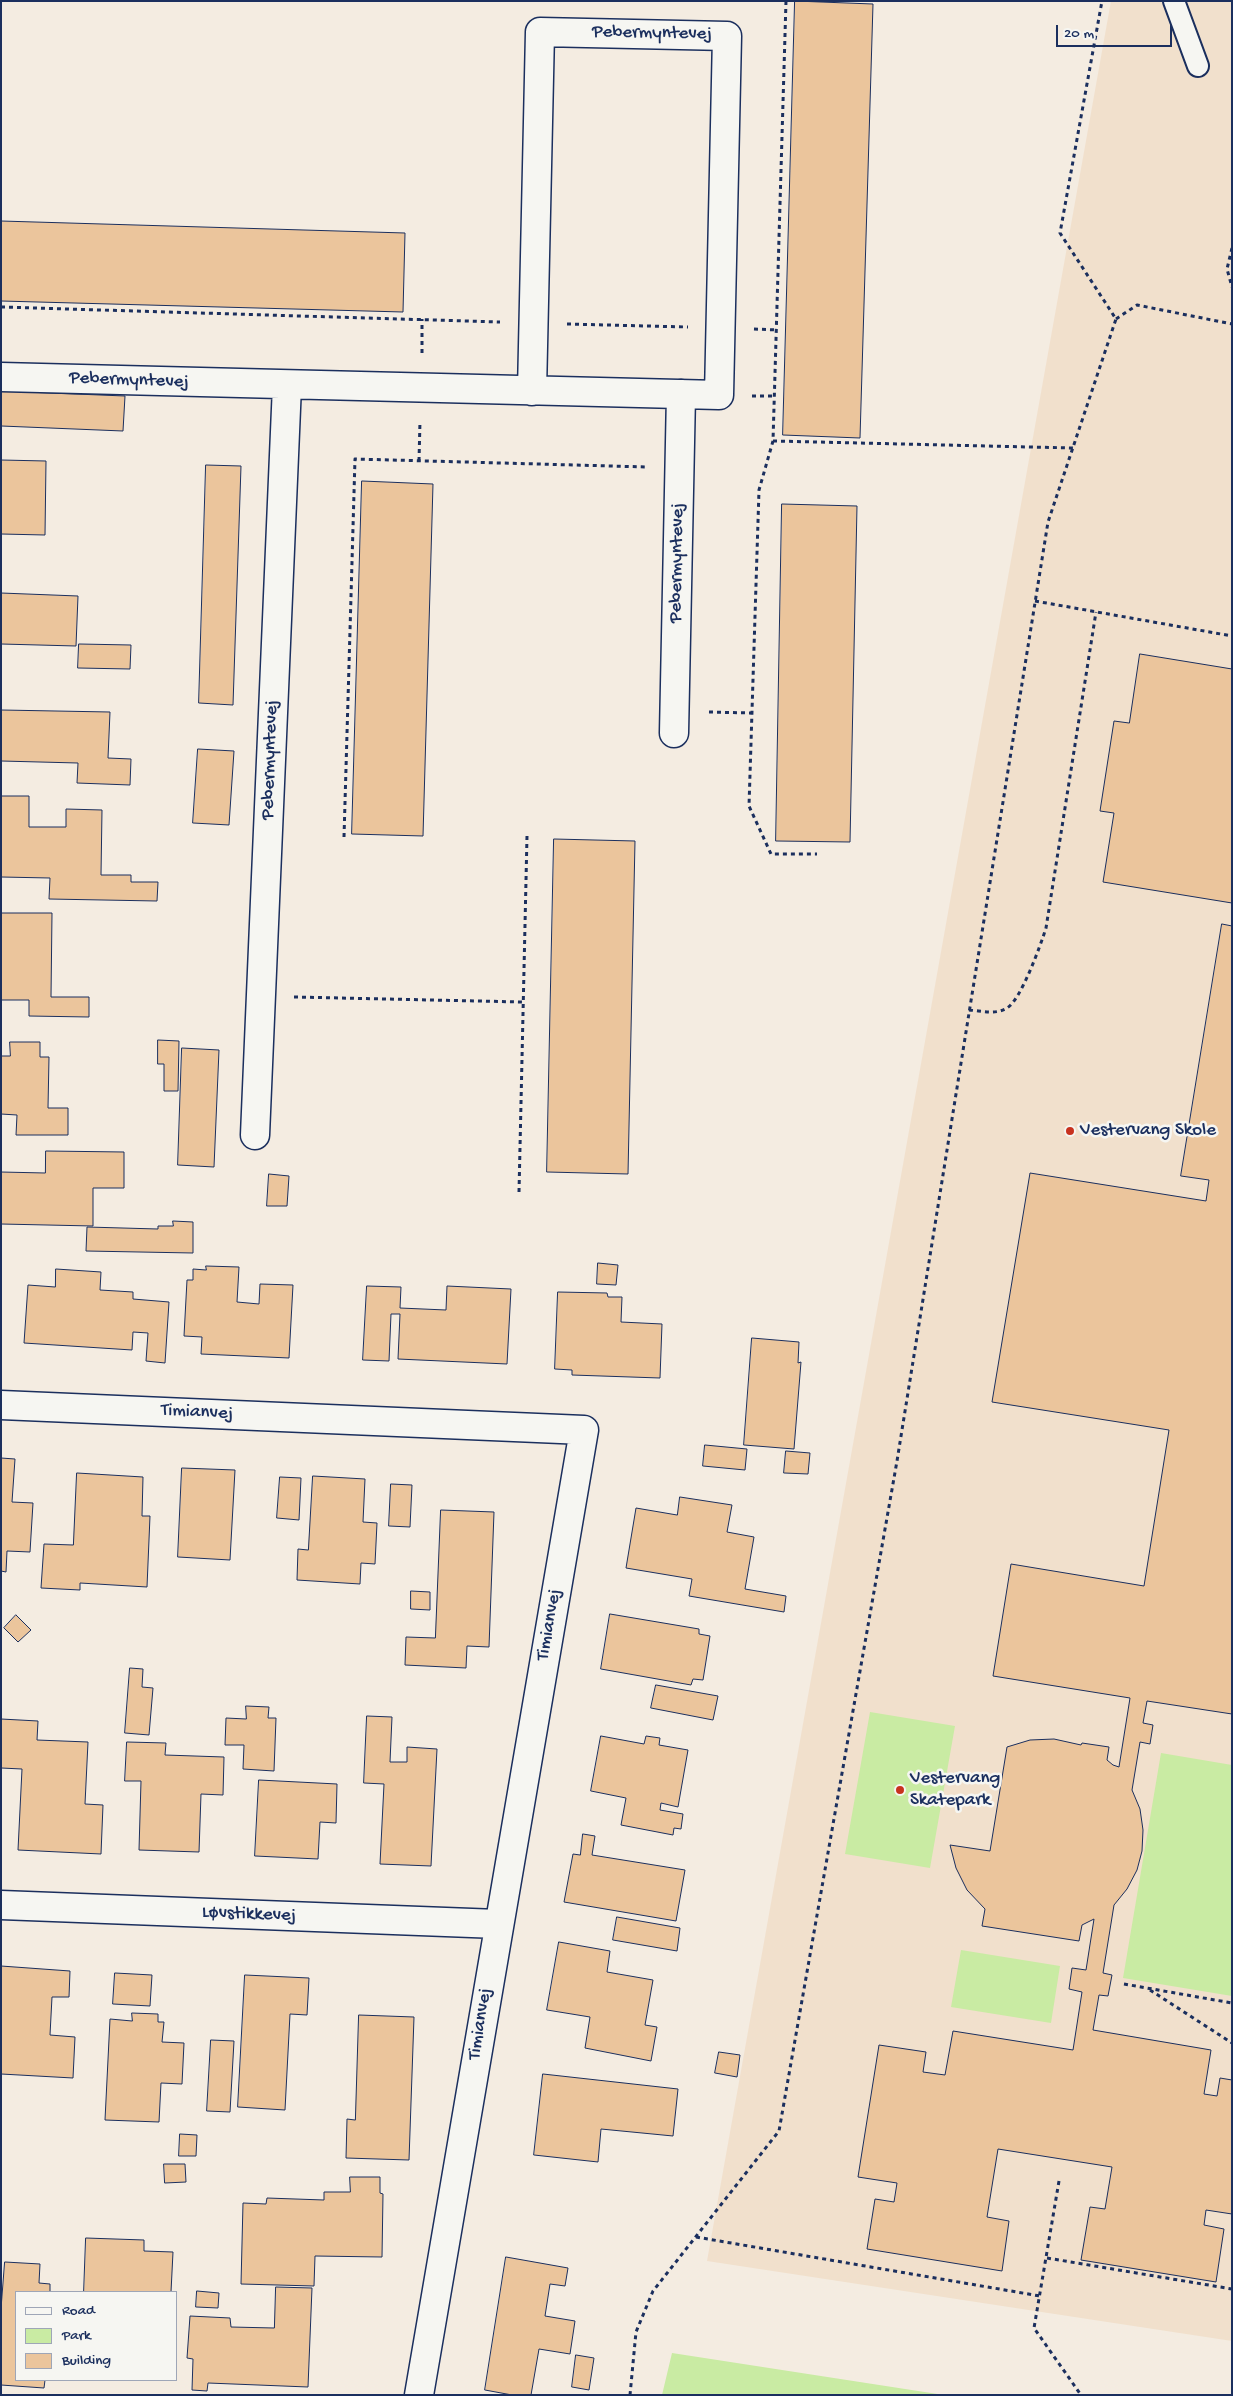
<!DOCTYPE html>
<html>
<head>
<meta charset="utf-8">
<style>
	body { margin:0 }
	#map { position:relative; width:1233px; height:2396px; overflow:hidden; background:#f4ece1; font-family:"Gochi Hand",sans-serif }
	canvas { display:block }
	.frame { position:absolute; inset:0; border:2px solid #1b2f5e; pointer-events:none }
	.legend { position:absolute; left:15px; top:2291px; width:162px; height:90px; box-sizing:border-box; background:#f6f6f2; border:1px solid #9ea6b7; margin:0; padding:6px 9px; list-style:none; font-size:15px; color:#1b2f5e }
	.legend li { display:flex; align-items:center; gap:10px; height:25px }
	.legend b { width:25px; border:1px solid #9ea6b7 }
	.scale { position:absolute; left:1056px; top:25px; width:116px; height:22px; box-sizing:border-box; border:2px solid #1b2f5e; border-top:0; padding-left:6px; font-size:15px; line-height:18px; white-space:nowrap; color:#1b2f5e; -webkit-text-stroke:4px #f6f6f2; paint-order:stroke }
</style>
</head>
<body>
<div id="map">
<canvas width="1233" height="2396"></canvas>
<div class="frame"></div>
<ul class="legend">
<li><b style="height:6px;background:#f6f6f2"></b>Road</li>
<li><b style="height:14px;background:#c9eba3"></b>Park</li>
<li><b style="height:14px;background:#ebc59c"></b>Building</li>
</ul>
<div class="scale">20 m</div>
</div>
<script>
const context = document.querySelector('canvas').getContext('2d');
context.lineJoin = 'round';
function paint(path, color) {
  context.fillStyle = color;
  context.fill(path, 'evenodd');
}
function trace(path, color, width, dash) {
  context.strokeStyle = color;
  context.lineWidth = width;
  context.lineCap = dash ? 'butt' : 'round';
  context.setLineDash(dash || []);
  context.stroke(path);
}
function label(font, color, halo, rows, align = 'center') {
  context.font = font + ' "Gochi Hand",sans-serif';
  context.lineWidth = 5;
  context.setLineDash([]);
  context.textBaseline = 'middle';
  context.strokeStyle = halo;
  context.fillStyle = color;
  for (const [text, x, y, turn = 0] of rows) {
    context.save();
    context.translate(x, y);
    context.rotate((+turn || 0) * Math.PI / 180);
    context.textAlign = isNaN(turn) ? turn : align;
    if (halo) context.strokeText(text, 0, 0);
    context.fillText(text, 0, 0);
    context.restore();
  }
}
paint(new Path2D(`
	M1111,1H1232V2341L707,2261Z`), '#f1e0cc');
paint(new Path2D(`
	M870,1712L955,1726L930,1868L845,1854Z
	M1161,1753L1232,1765V1996L1123,1978Z
	M961,1950L1060,1966L1051,2023L951,2007Z
	M672,2353L944,2395H662Z`), '#c9eba3');
const building = new Path2D(`
	M795,1L873,4L860,438L783,435Z
	M1,221L405,233L403,312L1,301Z
	M1,391L125,396L123,431L1,426Z
	M1,460L46,461L45,535L1,534Z
	M206,465L241,466L233,705L199,703Z
	M362,481L433,484L423,836L352,834Z
	M782,504L857,506L850,842L776,841Z
	M1,593L78,596L76,646L1,644Z
	M79,644L131,645L130,669L78,668Z
	M1140,654L1232,669V903L1103,882L1114,813L1100,811L1114,721L1129,723Z
	M1,710L110,712L108,758L131,759L130,785L77,783L78,763L1,761Z
	M198,749L234,751L229,825L193,823Z
	M1,796H29V827H66V809L102,810L101,875H131V882H158L157,901L49,899L50,878L1,877Z
	M554,839L635,841L628,1174L547,1172Z
	M1,913H52L51,997H89V1017L29,1016V1000H1Z
	M1222,924L1232,926V1714L1147,1701L1143,1723L1153,1725L1150,1744L1140,1742L1132,1790L1140,1809L1143,1830L1142,1851L1137,1870L1127,1889L1114,1905L1103,1973L1112,1975L1108,1996L1099,1995L1093,2030L1211,2050L1204,2094L1217,2096L1220,2078L1232,2080V2214L1206,2210L1204,2225L1224,2229L1216,2282L1081,2260L1090,2207L1105,2209L1112,2167L998,2149L987,2217L1009,2221L1002,2271L867,2249L875,2199L894,2202L897,2183L858,2177L879,2045L926,2052L923,2072L945,2075L953,2031L1073,2050L1082,1992L1069,1989L1072,1968L1086,1970L1094,1919L1082,1925L1079,1941L982,1926L985,1909L967,1890L956,1868L950,1845L990,1851L1007,1747L1030,1740L1054,1739L1081,1745L1082,1743L1109,1747L1107,1760L1113,1765L1119,1767L1130,1698L993,1676L1011,1564L1144,1586L1169,1430L992,1402L1030,1173L1206,1201L1209,1180L1181,1176Z
	M158,1040L179,1041L178,1091H164V1064H158Z
	M10,1042H40V1057H49L48,1108H68V1135H16L17,1115L1,1114V1056H10Z
	M182,1048L219,1050L214,1167L178,1165Z
	M46,1151L124,1152V1188H93V1226L1,1224V1172L45,1173Z
	M269,1174L289,1176L287,1206H267Z
	M173,1221L193,1222V1253L86,1251L87,1227L158,1229V1226H173Z
	M598,1263L618,1265L616,1285L597,1284Z
	M206,1266L239,1267L237,1302L259,1304L260,1284L293,1285L289,1358L201,1354L202,1337L184,1336L187,1280H193V1269L206,1270Z
	M56,1269L101,1272L100,1290L133,1292V1299L169,1302L165,1363L146,1361L148,1333L133,1332L132,1350L24,1343L28,1285L55,1287Z
	M367,1286L401,1287L400,1308L446,1310L447,1286L511,1289L507,1364L398,1359L400,1314H391L389,1361L363,1360Z
	M558,1292L607,1293L608,1297H622L621,1322L662,1324L660,1378L572,1375V1370L555,1369Z
	M752,1338L799,1342L798,1363L801,1362L794,1449L744,1445Z
	M705,1445L747,1449L745,1470L703,1466Z
	M786,1451L810,1453L808,1474L784,1473Z
	M1,1458L15,1459L12,1502L33,1503L30,1552L7,1551L6,1572L1,1571Z
	M182,1468L235,1470L230,1560L178,1557Z
	M77,1473L143,1477L142,1516H150L147,1587L80,1583V1590L41,1588L44,1544L73,1545Z
	M313,1476L365,1479L363,1522L377,1523L375,1564L361,1563L360,1584L297,1580L298,1549L308,1550Z
	M280,1477L301,1478L299,1520L277,1518Z
	M391,1484L412,1485L410,1527L389,1526Z
	M680,1497L732,1505L727,1532L754,1537L745,1589L786,1596L784,1612L689,1596L692,1579L626,1568L636,1508L677,1515Z
	M441,1510L494,1512L489,1647L467,1646L466,1668L405,1665L406,1637L435,1638Z
	M411,1591L430,1592V1610L411,1609Z
	M610,1614L699,1629V1634L710,1636L703,1680L693,1679L691,1685L601,1669Z
	M16,1615L31,1630L18,1642L4,1628Z
	M130,1668L143,1669L142,1687L153,1688L149,1735L125,1733Z
	M656,1685L718,1696L713,1720L651,1708Z
	M246,1706L269,1707L268,1718H276L274,1771L243,1769L244,1745H225L226,1718L246,1719Z
	M367,1716L392,1717L390,1762H407V1747L437,1749L431,1866L380,1864L384,1784L364,1783Z
	M1,1719L38,1721L37,1740L88,1742L85,1804L103,1805L101,1854L18,1850L22,1769L1,1768Z
	M601,1736L644,1744L646,1736L660,1738L659,1745L688,1750L678,1807L661,1803L660,1810L683,1814L681,1829L674,1828L673,1835L621,1825L626,1798L591,1791Z
	M127,1742L166,1743L165,1755L224,1757L223,1795L201,1794L199,1852L139,1850L141,1781H125Z
	M259,1780L337,1784L336,1823L320,1822L318,1859L255,1856Z
	M583,1834L595,1836L592,1855L685,1870L676,1921L564,1902L573,1854L580,1855Z
	M617,1917L680,1928L677,1951L613,1940Z
	M559,1942L610,1951L607,1972L653,1980L645,2025L657,2027L651,2061L585,2048L590,2017L547,2010Z
	M1,1966L70,1971L69,1997H52L50,2035L75,2037L73,2078L1,2074Z
	M115,1973L152,1975L150,2006L113,2004Z
	M245,1975L309,1978L307,2015L290,2014L285,2110L238,2107Z
	M132,2013L158,2014V2022H164L162,2042L184,2043L182,2084L161,2083L159,2122L105,2120L110,2019L132,2021Z
	M359,2015L414,2017L409,2160L346,2158L347,2119L355,2120Z
	M211,2040L234,2041L230,2112L207,2111Z
	M719,2052L740,2055L737,2077L715,2073Z
	M543,2074L678,2089L673,2136L601,2129L598,2162L534,2155Z
	M180,2134L197,2135L196,2156H179Z
	M164,2164H185L186,2182L165,2183Z
	M350,2177H380V2193L383,2194L382,2257L315,2256L314,2286L241,2284L243,2203L266,2204L267,2198L324,2200V2192H350Z
	M86,2238L144,2240V2251L173,2252L171,2292H84Z
	M506,2257L568,2268L565,2286L550,2284L545,2316L575,2321L570,2354L539,2349L531,2395H512L485,2390Z
	M5,2262L40,2264L39,2283L50,2284V2292H16V2380H45L44,2388L1,2385V2309Z
	M276,2287L312,2288L308,2387L208,2383L207,2391L192,2390L193,2359L187,2358L190,2316L230,2318L231,2327L274,2328Z
	M197,2291L219,2293L218,2308L196,2307Z
	M576,2355L594,2358L589,2390L572,2387Z`);
paint(building, '#ebc59c');
trace(building, '#1b2f5e', 1);
const lane = new Path2D(`
	M1174,1L1198,66`);
const street = new Path2D(`
	M1,377L719,395L727,36L540,32L532,391
	M674,733L681,394
	M255,1135L287,385
	M1,1405L584,1430L419,2395
	M1,1905L498,1924`);
trace(lane, '#1b2f5e', 24);
trace(street, '#1b2f5e', 31);
trace(new Path2D(`
	M786,1L773,441L759,490L749,806L771,854H817
	M1232,248L1227,269L1232,287
	M1,307L500,322
	M1116,319L1137,305L1232,324
	M567,324L688,327
	M754,329L777,330
	M422,353V319
	M752,396H774
	M773,441L1073,448
	M419,461L420,421
	M1035,601L1232,636
	M709,712L751,713
	M344,837L355,459L647,467
	M294,997L523,1002
	M969,1010C982,1011 996,1015 1007,1008C1021,1000 1041,944 1046,928L1096,612
	M519,1192L527,836
	M1124,1984L1232,2003
	M1150,1990L1232,2043
	M1059,2181L1034,2328L1081,2395
	M696,2237L1040,2296
	M1047,2258L1232,2289
	M630,2395L636,2332L653,2291L779,2131L897,1461L1048,522L1116,319L1060,233L1102,1`), '#1b2f5e', 3, [4, 4]);
trace(lane, '#f6f6f2', 20);
trace(street, '#f6f6f2', 28);
for (const [x, y, r, color] of [
	[1070,1131,5,"#c8321e"],
	[900,1790,5,"#c8321e"]
]) {
  const dot = new Path2D();
  dot.arc(x, y, r, 0, 2 * Math.PI);
  context.fillStyle = color;
  context.fill(dot);
  trace(dot, '#f6f6f2', 2);
}
label('19px', '#1b2f5e', '#f6f6f2', [
	["Pebermyntevej",652,34,1],
	["Pebermyntevej",129,381,2],
	["Pebermyntevej",678,563,-89],
	["Pebermyntevej",271,760,-88],
	["Timianvej",197,1413,3],
	["Timianvej",550,1625,-80],
	["Løvstikkevej",249,1915,2],
	["Timianvej",481,2024,-81]
]);
label('19px', '#1b2f5e', '#f6f6f2', [
	["Vestervang Skole",1080,1131],
	["Vestervang",910,1779],
	["Skatepark",910,1801]
], 'left');
</script>
</body>
</html>
